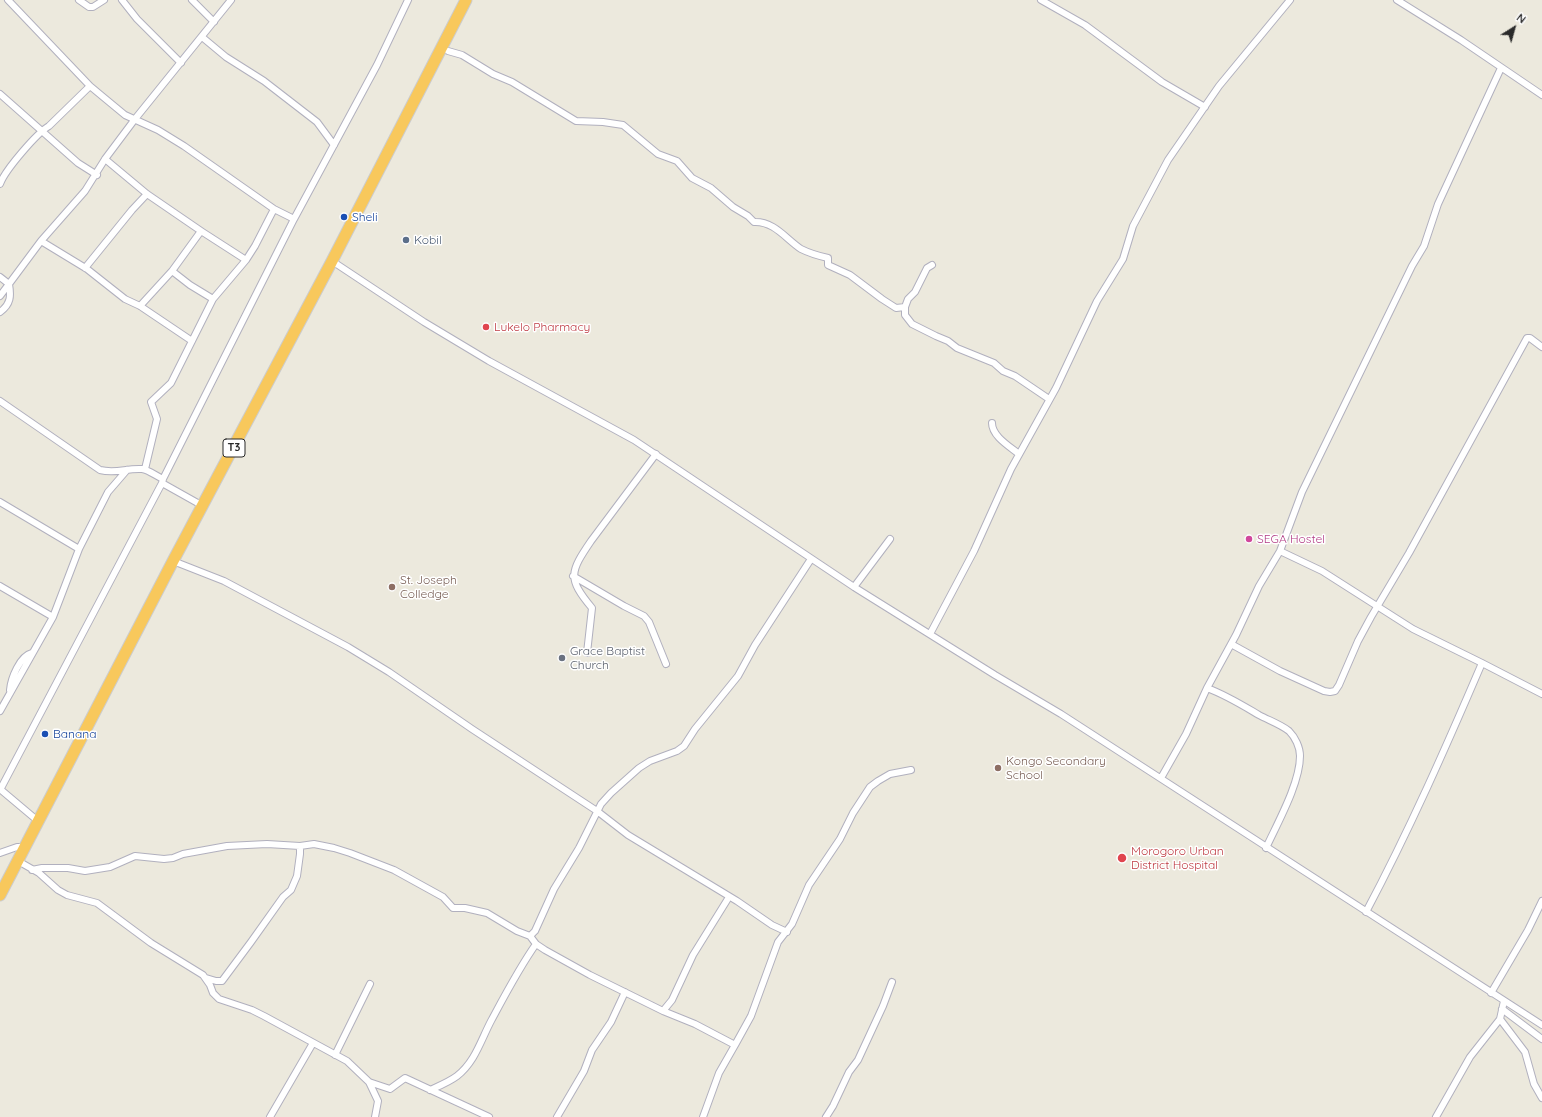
<!DOCTYPE html>
<html>
<head>
<meta charset="utf-8">
<style>
	body { margin:0 }
	#map { position:relative; width:1542px; height:1117px; overflow:hidden; background:#ece9dd; font-family:Quicksand,sans-serif }
	canvas { display:block }
	.north { position:absolute; left:1494px; top:8px; width:40px; height:40px; -webkit-text-stroke:3px #fff; paint-order:stroke; rotate:37deg; font-size:11px; font-weight:700; line-height:16px; text-align:center; color:#2a2a2a }
	.north::after { content:''; display:block; margin:auto; width:14px; height:18px; background:#2a2a2a; clip-path:polygon(50% 0,100% 100%,50% 72%,0 100%) }
</style>
</head>
<body>
<div id="map">
<canvas width="1542" height="1117"></canvas>
<div class="north">N</div>
</div>
<script>
const context = document.querySelector('canvas').getContext('2d');
context.lineJoin = 'round';
function trace(path, color, width, dash) {
  context.strokeStyle = color;
  context.lineWidth = width;
  context.lineCap = dash ? 'butt' : 'round';
  context.setLineDash(dash || []);
  context.stroke(path);
}
function label(font, color, halo, rows, align = 'center') {
  context.font = font + ' Quicksand,sans-serif';
  context.lineWidth = 3;
  context.setLineDash([]);
  context.textBaseline = 'middle';
  context.strokeStyle = halo;
  context.fillStyle = color;
  for (const [text, x, y, turn = 0] of rows) {
    context.save();
    context.translate(x, y);
    context.rotate((+turn || 0) * Math.PI / 180);
    context.textAlign = isNaN(turn) ? turn : align;
    if (halo) context.strokeText(text, 0, 0);
    context.fillText(text, 0, 0);
    context.restore();
  }
}
const street = new Path2D(`
	M8,0L90,86L102,96L125,115L158,130L184,146L274,209L294,219
	M79,0L89,7H93L104,0
	M122,0L137,19L181,63
	M192,0L214,22
	M1041,0L1085,25L1162,82L1205,107
	M1397,0L1461,40L1542,95
	M202,37L226,57L264,81L317,122L334,145
	M448,51L462,55L493,74L512,82L576,121L603,122L623,125L658,154L677,161L692,178L711,188L733,207L748,216L754,222C774,221 786,239 801,249C809,253 819,256 828,258V265L850,275L882,299L896,308L905,307
	M0,94L78,163L97,175
	M105,159L147,194L201,231L246,260
	M0,184C5,170 37,133 49,126L90,86
	M41,241L87,269L125,299L140,306L192,341
	M332,261L424,322L489,361L634,440L854,587L995,675L1061,714L1542,1025
	M932,265L927,268L915,292L908,299L905,307V315L912,324L936,336L948,341L957,348L994,363L1003,371L1015,376L1049,399
	M85,268L132,210L147,194
	M172,271L190,285L213,299
	M0,277L9,284L0,296
	M140,306L172,271L201,231
	M0,312C11,304 11,296 9,284L41,241L85,191L105,159L135,119L231,0
	M0,401L100,470C116,474 126,468 142,469C149,470 156,476 163,479
	M992,423C992,436 1009,446 1019,454
	M145,469L157,419L151,402L171,383L213,299L246,260L255,246L274,209
	M162,483L203,506
	M0,502L79,549
	M1280,551L1322,571L1413,629L1482,663L1542,694
	M173,561L224,581L348,647L389,672L472,729L597,811L628,835L737,901L772,925L787,932
	M573,576L624,606L644,616L649,622L666,664
	M0,586L53,617
	M854,587L890,539
	M930,634L974,551L1011,469L1056,388L1097,301L1123,259L1133,226L1168,160L1219,86L1290,0
	M1231,644L1280,671L1324,691L1330,692L1335,691L1339,685L1358,641L1371,617L1409,553L1527,338H1530L1542,347
	M587,653L592,608C567,578 570,572 591,541L656,454
	M1207,688C1226,695 1242,705 1259,715C1268,720 1280,724 1289,731C1295,737 1300,747 1300,756C1300,783 1278,822 1266,848
	M10,690C11,678 20,656 32,653
	M0,711L53,617L79,549L108,492L127,470
	M1161,778L1186,734L1207,688L1236,635L1259,586L1280,551L1302,492L1412,266L1424,246L1438,204L1501,68
	M0,789L38,821
	M0,790L162,483L163,479L294,219L377,65L408,0
	M0,853L17,847H25
	M18,861L39,873L58,890L67,895L97,903L151,943L203,975L210,985L213,993L219,999L252,1010L264,1016L347,1061L369,1082L390,1089L405,1078L489,1117
	M32,870L42,868H68L85,871L110,867L135,856L164,859L173,858L183,854L227,846L267,844L300,846L314,844L334,848L350,853L394,870L443,897L453,908H465L487,913L517,931L530,936L536,944L545,950L590,975L663,1011L695,1024L735,1045L719,1073L703,1117
	M1366,912C1409,831 1446,747 1482,663
	M530,936L535,931L554,889L579,848L601,804L611,793L639,768L650,761L677,751L684,746L695,729L738,676L755,645L811,559
	M206,978L216,981H222L251,942L283,897L291,890L297,876L300,854V846
	M1491,993L1528,930L1542,901
	M1502,1009L1542,1039
	M663,1011L672,1000L693,955L729,897
	M1500,1019L1525,1052L1534,1084L1542,1098
	M735,1045L751,1016L778,942L792,924L809,885L840,839L853,813L870,787L878,781L890,774L911,770
	M335,1055L370,984
	M369,1082L378,1101L375,1117
	M430,1090C439,1086 449,1082 457,1076C475,1062 481,1040 491,1021C505,995 519,968 536,944
	M270,1117L313,1043
	M557,1117L584,1071L592,1050L611,1022L625,992
	M826,1117L833,1106L849,1072L858,1060L883,1006L892,982
	M1436,1117L1470,1057L1500,1019L1504,1001`);
const highway = new Path2D(`
	M0,895L173,561L332,261L466,0`);
trace(street, '#b1b0be', 8);
trace(highway, '#ccc', 13);
trace(street, '#fff', 6);
trace(highway, '#f8c85c', 11);
for (const [x, y, r, color] of [
	[344,217,4,"#1a4fb4"],
	[406,240,4,"#5c6f8a"],
	[486,327,4,"#e0444e"],
	[1249,539,4,"#d1479c"],
	[392,587,4,"#8d6e63"],
	[562,658,4,"#6b7280"],
	[45,734,4,"#1a4fb4"],
	[998,768,4,"#8d6e63"],
	[1122,858,5,"#e0444e"]
]) {
  const dot = new Path2D();
  dot.arc(x, y, r, 0, 2 * Math.PI);
  context.fillStyle = color;
  context.fill(dot);
  trace(dot, '#fff', 1.5);
}
for (const [x, y, w] of [
	[234,448,22]
]) {
  const box = new Path2D();
  box.roundRect(x - w / 2, y - 9, w, 18, 3);
  context.fillStyle = '#fff';
  context.fill(box);
  trace(box, '#2a2a2a', 1);
}
label('bold 11px', '#2a2a2a', null, [
	["T3",234,448]
]);
label('12px', '#164399', '#fff', [
	["Sheli",352,217],
	["Banana",53,734]
], 'left');
label('12px', '#4e5e75', '#fff', [
	["Kobil",414,240]
], 'left');
label('12px', '#be3a42', '#fff', [
	["Lukelo Pharmacy",494,327],
	["Morogoro Urban",1131,851],
	["District Hospital",1131,865]
], 'left');
label('12px', '#b23c85', '#fff', [
	["SEGA Hostel",1257,539]
], 'left');
label('12px', '#785e54', '#fff', [
	["St. Joseph",400,580],
	["Colledge",400,594],
	["Kongo Secondary",1006,761],
	["School",1006,775]
], 'left');
label('12px', '#5b616d', '#fff', [
	["Grace Baptist",570,651],
	["Church",570,665]
], 'left');
</script>
</body>
</html>
